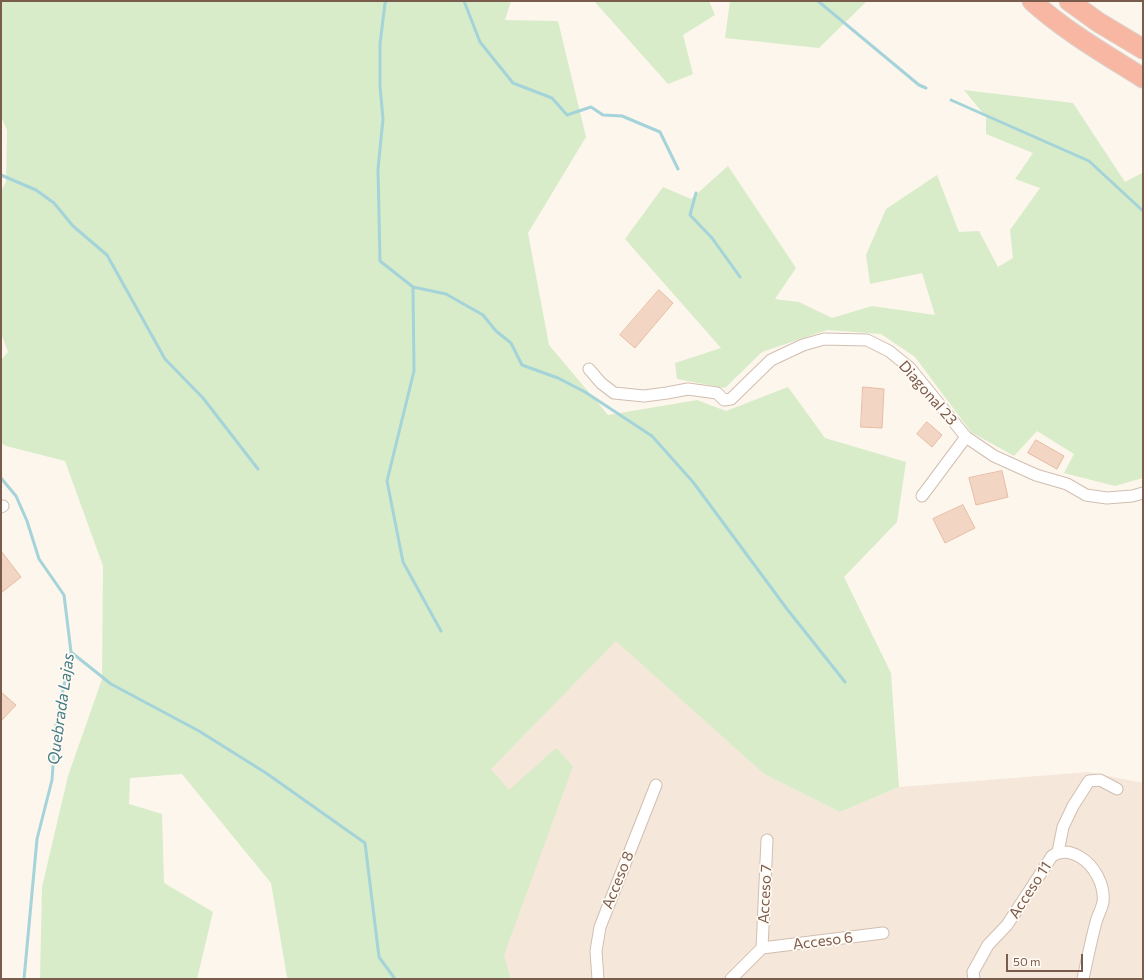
<!DOCTYPE html>
<html>
<head>
<meta charset="utf-8">
<style>
	body { margin:0 }
	#map { position:relative; width:1144px; height:980px; overflow:hidden; background:#fdf6ec; font-family:Commissioner,sans-serif }
	canvas { display:block }
	.frame { position:absolute; inset:0; border:2px solid #7a5c4d; pointer-events:none }
	.scale { position:absolute; left:1006px; top:954px; width:77px; height:18px; box-sizing:border-box; border:2px solid #7a5c4d; border-top:0; padding-left:5px; font-size:12px; line-height:14px; white-space:nowrap; color:#7a5c4d; -webkit-text-stroke:3px #fffaf3; paint-order:stroke }
</style>
</head>
<body>
<div id="map">
<canvas width="1144" height="980"></canvas>
<div class="frame"></div>
<div class="scale">50 m</div>
</div>
<script>
const context = document.querySelector('canvas').getContext('2d');
context.lineJoin = 'round';
function paint(path, color) {
  context.fillStyle = color;
  context.fill(path, 'evenodd');
}
function trace(path, color, width, dash) {
  context.strokeStyle = color;
  context.lineWidth = width;
  context.lineCap = dash ? 'butt' : 'round';
  context.setLineDash(dash || []);
  context.stroke(path);
}
function label(font, color, halo, rows, align = 'center') {
  context.font = font + ' Commissioner,sans-serif';
  context.lineWidth = 3.5;
  context.setLineDash([]);
  context.textBaseline = 'middle';
  context.strokeStyle = halo;
  context.fillStyle = color;
  for (const [text, x, y, turn = 0] of rows) {
    context.save();
    context.translate(x, y);
    context.rotate((+turn || 0) * Math.PI / 180);
    context.textAlign = isNaN(turn) ? turn : align;
    if (halo) context.strokeText(text, 0, 0);
    context.fillText(text, 0, 0);
    context.restore();
  }
}
paint(new Path2D(`
	M616,640L764,774L840,812L899,787L1088,772L1143,783V979H511L457,804Z`), '#f5e8da');
paint(new Path2D(`
	M1,1H511L505,20L558,21L586,137L528,233L549,345L608,415L697,400L726,411L788,387L825,438L906,462L897,522L844,577L891,673L899,787L840,812L764,774L616,641L491,769L509,790L556,748L573,766L504,955L511,979H289L287,977L271,883L182,774L130,778L129,804L162,814L164,883L213,912L197,979H40L42,887L68,776L102,679L103,566L65,461L6,446L1,443V360L8,352L1,333V191L6,182L7,130L1,117Z
	M594,1H709L715,15L683,35L693,74L668,84Z
	M730,1H867L819,48L725,38Z
	M964,90L1073,103L1125,182L1142,173L1143,182V478L1115,486L1064,473L1074,454L1037,431L1014,456L971,432L915,357L881,334L827,330L762,352L725,388L677,379L675,363L721,348L625,239L663,187L691,199L728,166L796,268L775,299L799,302L832,318L872,306L935,315L922,273L870,284L866,255L886,209L937,175L959,232L979,231L998,267L1013,258L1010,230L1040,188L1015,179L1033,153L986,134V117Z`), '#d8ecc9');
trace(new Path2D(`
	M387,1L385,3L380,44V86L383,119L378,169L380,261L413,287L414,371L387,481L403,562L441,631
	M464,1L480,42L513,83L552,98L567,115L591,107L603,115L622,116L660,132L678,169
	M818,1L919,85L926,88
	M951,100L1089,161L1143,211
	M1,175L36,190L54,203L73,226L107,255L165,359L203,398L258,469
	M696,193L690,215L712,238L740,277
	M413,287L446,294L483,315L496,331L511,343L522,365L558,378L585,392L652,436L693,482L787,609L845,682
	M1,478L16,496L27,521L39,559L64,595L71,652L56,724L52,780L37,839L24,979
	M71,652L111,684L199,731L266,773L365,843L379,957L395,979`), '#a5d3da', 3);
const building = new Path2D(`
	M659,290L673,303L635,348L620,335Z
	M863,387L884,389L882,428L861,427Z
	M927,422L942,435L932,447L917,434Z
	M1036,440L1064,456L1057,469L1028,453Z
	M1002,471L1008,497L976,505L969,478Z
	M963,505L975,528L945,543L933,519Z
	M1,551L21,577L1,593Z
	M1,692L16,705L1,721Z`);
paint(building, '#f3d5c3');
trace(building, '#e6bba3', 1);
const street = new Path2D(`
	M589,369L601,383L614,393L644,396L667,393L688,389L717,393L724,400L731,399L771,360L803,345L824,339L867,340L889,351L910,368L966,437L994,456L1036,475L1067,484L1086,495L1107,498L1132,496L1143,493
	M922,496L966,437
	M1,507L3,506
	M1058,852L1063,827L1073,806L1089,781L1100,780L1117,789
	M762,948L883,933
	M762,948L767,840
	M598,979L596,951L600,927L656,785
	M731,979L762,948
	M974,979L973,972L988,945L1007,925L1052,856C1061,850 1070,851 1080,857C1094,865 1105,885 1103,902C1102,908 1098,915 1096,922C1091,941 1087,960 1083,979`);
const highway = new Path2D(`
	M1032,1C1065,31 1105,54 1143,78
	M1069,1L1098,22L1143,49`);
trace(street, '#d1beb0', 13);
trace(highway, '#dad1cd', 21);
trace(street, '#fff', 11);
trace(highway, '#f7b7a3', 19);
label('15px', '#7a5c4d', '#fffaf3', [
	["Diagonal 23",928,393,49],
	["Acceso 8",618,880,-68],
	["Acceso 11",1030,890,-57],
	["Acceso 7",765,894,-87],
	["Acceso 6",823,941,-7]
]);
label('italic 16px', '#437c86', '#fffaf3', [
	["Quebrada Lajas",61,709,-82]
]);
</script>
</body>
</html>
